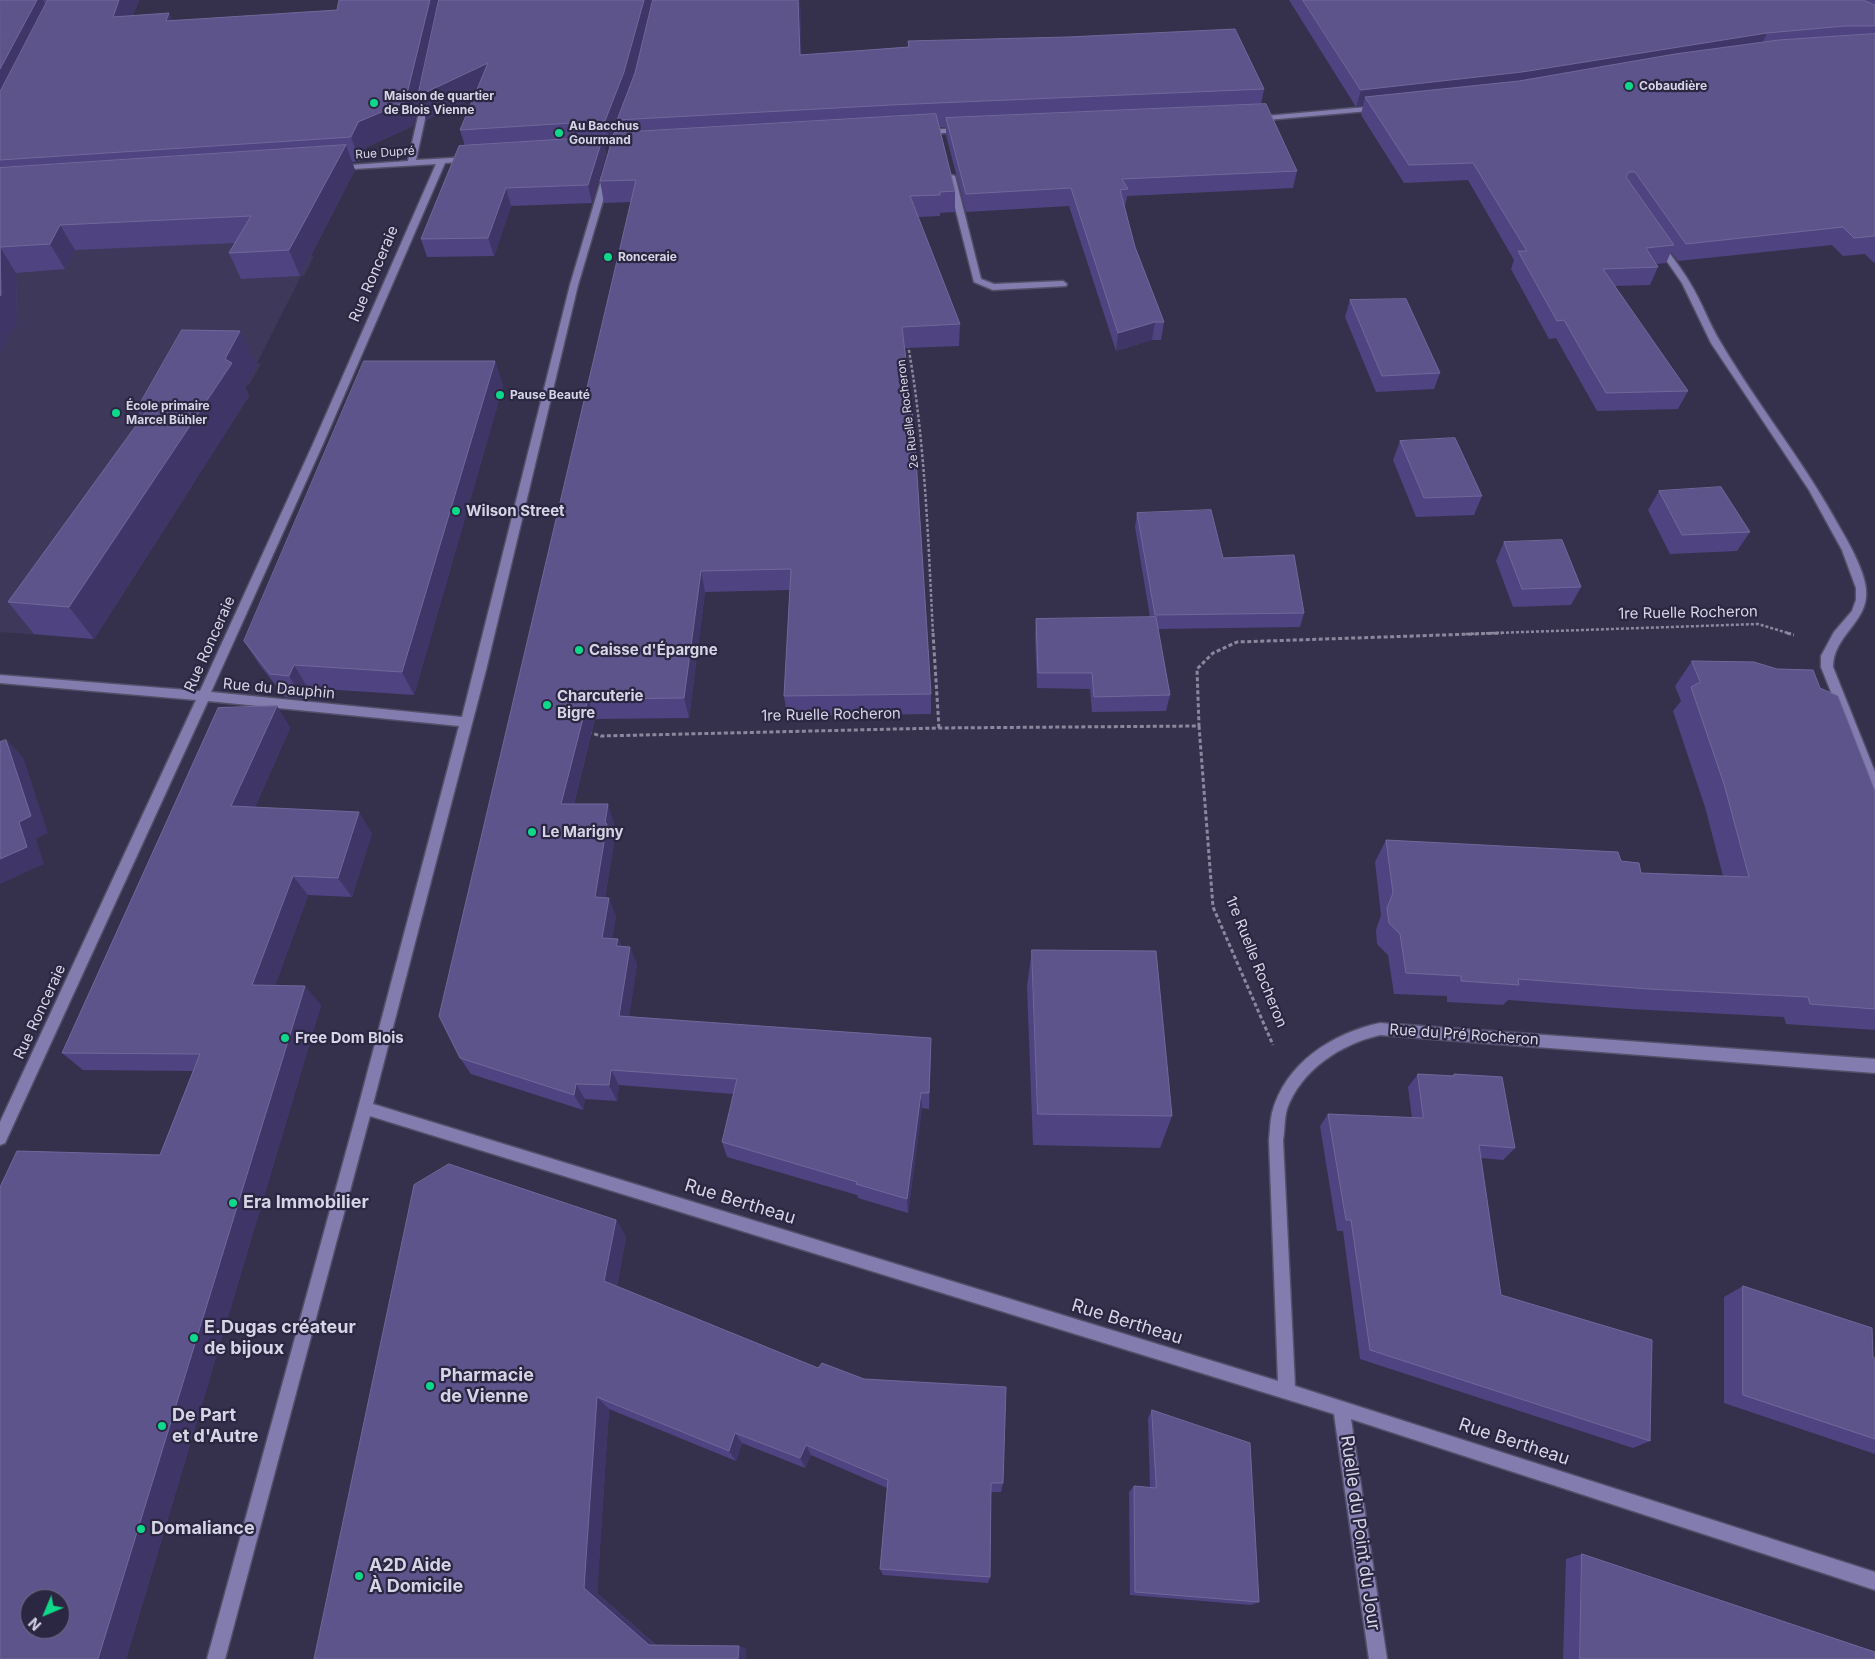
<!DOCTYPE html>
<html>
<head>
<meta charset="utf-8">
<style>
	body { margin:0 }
	#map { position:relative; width:1875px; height:1659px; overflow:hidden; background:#35314d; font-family:Inter,sans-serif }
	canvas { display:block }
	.north { position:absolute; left:20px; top:1589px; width:50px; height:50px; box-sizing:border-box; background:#2b2742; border:1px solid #6f6d84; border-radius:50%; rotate:225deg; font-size:14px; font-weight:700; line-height:20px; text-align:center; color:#d6d5e6 }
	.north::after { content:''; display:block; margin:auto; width:18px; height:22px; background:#0ed98a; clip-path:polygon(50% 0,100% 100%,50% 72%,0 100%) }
</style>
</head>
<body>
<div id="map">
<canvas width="1875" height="1659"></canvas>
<div class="north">N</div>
</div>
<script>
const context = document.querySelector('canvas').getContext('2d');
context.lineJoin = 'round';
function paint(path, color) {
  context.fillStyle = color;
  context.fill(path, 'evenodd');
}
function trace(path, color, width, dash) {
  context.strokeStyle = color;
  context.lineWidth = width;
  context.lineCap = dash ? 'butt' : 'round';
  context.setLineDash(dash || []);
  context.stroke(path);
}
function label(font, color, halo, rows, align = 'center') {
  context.font = font + ' Inter,sans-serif';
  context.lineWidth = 4.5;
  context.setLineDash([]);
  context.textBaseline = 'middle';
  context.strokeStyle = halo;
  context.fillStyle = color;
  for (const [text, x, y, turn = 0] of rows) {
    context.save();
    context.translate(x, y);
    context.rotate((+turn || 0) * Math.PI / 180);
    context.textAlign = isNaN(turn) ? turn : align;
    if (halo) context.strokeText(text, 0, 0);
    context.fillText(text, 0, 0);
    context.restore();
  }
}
paint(new Path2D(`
	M334,211L311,256H314L304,276H301L257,363L261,364L249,385H246L194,483L94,639L0,632V268L42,227Z`), '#3e395b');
const minor = new Path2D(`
	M423,94L430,96L416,160L469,157L473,159L469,161L445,163L323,444L211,692L462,717L570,285L602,177L606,175L610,177L578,285L486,670L373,1104L1278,1381L1269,1140C1270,1131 1270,1122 1272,1113C1285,1063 1333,1033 1380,1023L1875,1059V1073L1380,1035C1341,1044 1301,1070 1287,1109C1284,1119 1285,1130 1283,1140L1295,1386L1875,1572V1590L1351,1419L1387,1659H1369L1334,1414L370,1116L225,1659H207L358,1108L459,726L208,701L5,1143L0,1145V1122L196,700L0,683V675L200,691L313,444L436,164L337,170L333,168L337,166L408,161Z
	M1377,106L1381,108L1380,110L1255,121L1251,119L1255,117Z
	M963,128H966V132L923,134L919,132L923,130Z
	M948,174L955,176L981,279L994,284L1063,281L1067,284L1066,286L993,290L974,282L947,176Z
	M1659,241L1662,242C1671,256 1682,269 1690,283C1702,302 1709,324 1721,343C1758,406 1805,463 1840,528C1849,543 1865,572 1866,590C1869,622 1833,635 1833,667L1875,772V792L1871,790L1869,787L1821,667V656L1834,632L1852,611L1856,600V588L1842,550L1809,490L1711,343L1682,283L1655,244Z`);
trace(minor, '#524f69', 3);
trace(new Path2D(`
	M908,345C925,440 928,538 933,634
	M1466,634L1758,624L1791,634`), '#8a889e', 2.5, [3, 2]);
trace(new Path2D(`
	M933,633L939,728
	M1787,633L1794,635
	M1199,726L1213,907L1273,1045
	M588,732L601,736L939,728L1199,726L1197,669L1213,653L1237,642L1502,633`), '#8a889e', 3, [4, 2.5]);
paint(minor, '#837daf');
paint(new Path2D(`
	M0,0H139L133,15L172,20L800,0L801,55L908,47V41L1264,89L1261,105L1297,171L1293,188L1127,196L1125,207L1135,247L1164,322L1161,340H1152L1116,351L1069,206L966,212L946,135V127H939L955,191V212L940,213V216L918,217L960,324L959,346L905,348L931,694V714L787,716L784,696L790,590L705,592L689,718L595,719L574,804L614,823L612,838L614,843L605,898L616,916L612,938L618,939L621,946L637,964L629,1016L931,1054L929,1109L922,1108L908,1213L858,1198L857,1195L727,1157L722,1142L734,1094L619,1085L617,1101L585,1099L583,1110L471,1074L460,1058L631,202L604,203L600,181L613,137L610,145L605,146L606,154L592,203L511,206L494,256L427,257L421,239L465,146L460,130L474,98L426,120L420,100L413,126L367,147L360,161L352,162L355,170L300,276L241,279L229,253L235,243L75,250L65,269L16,273L17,320L0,352ZM643,44L635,73L633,79ZM618,124L620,132L614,133Z
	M1289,0H1875V262L1874,263L1865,254L1843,256L1832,245L1678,261L1671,252L1666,263L1656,264L1658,267L1650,285L1614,286L1688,391L1678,409L1597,411L1556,338L1549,339L1511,269L1514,260L1468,180L1404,183L1361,115L1363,106L1356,107Z
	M1350,300L1440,373L1434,389L1376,392L1345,317Z
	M495,361L503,386L414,695L308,688L303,699L285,697L259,664L244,641Z
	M257,364L245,388L249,396L94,639L34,634L8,602L142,418L137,409Z
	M1400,441L1482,496L1474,515L1416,517L1393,460Z
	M1659,491L1750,532L1737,551L1670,554L1648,510Z
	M1137,513L1223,558L1304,613L1300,627L1158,629L1170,695L1166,711L1092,712L1090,689L1037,688L1035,635L1036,619L1150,617L1135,527Z
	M1504,542L1581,587L1571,605L1513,607L1496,561Z
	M1692,661L1820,688L1875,791V1030L1786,1024L1784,1017L1630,1009L1508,1000L1503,1005L1447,1002V996L1394,994L1388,955L1377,944L1376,930L1381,915L1375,862L1386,840L1621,861L1641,873L1723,876L1705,807L1673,711L1681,701L1675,686Z
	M277,706L290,728L255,807L372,833L352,897L308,895L275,986L321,1005L126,1659H0L160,1155L193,1071L83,1070L62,1053Z
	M1032,950L1172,1116L1160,1148L1033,1145L1027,986Z
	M1418,1074L1452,1076L1454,1074L1515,1148L1503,1160L1481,1158L1501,1295L1650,1441L1633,1448L1360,1359L1343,1231H1337L1320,1126L1328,1114L1412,1118L1408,1087Z
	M616,1220L626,1237L617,1286L1003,1483L1001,1492H991L990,1577L988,1583L883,1575L880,1569L887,1488L811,1455L805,1468L742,1443L736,1461L609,1409L597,1593L656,1645L739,1646L746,1649V1659H314Z
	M1743,1286L1875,1358V1454L1724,1403V1297Z
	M1152,1410L1259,1602L1251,1605L1130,1595L1129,1492L1134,1486L1150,1488L1148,1418Z
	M1582,1554L1875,1659H1563L1566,1559Z`), '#4f4481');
paint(new Path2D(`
	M37,0H43L53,18L0,120V69Z
	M119,0H139L124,41L113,17Z
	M430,0H443L488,63L495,88L426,120L420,100L413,126L367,147L360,161L351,137Z
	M644,0H654L628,96L617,120L618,124L610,145L605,121Z
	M798,0H800L802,79L800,55Z
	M169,13L180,37L166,21Z
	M1767,33L1759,50L1516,89L1365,97L1363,106L1356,107L1361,90Z
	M603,137L606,154L592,203L588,185Z
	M346,145L355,170L300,276L289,250Z
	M506,188L511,206L494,256L488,238Z
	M60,225L75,250L65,269L50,244Z
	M0,247L16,273L17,320L0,352Z
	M1155,322L1152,340L1116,351L1118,333Z
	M240,331L257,364L245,388L249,396L94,639L69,607L225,359Z
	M495,361L503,386L414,695L402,672Z
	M701,571L705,592L689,718L684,698Z
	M294,665L308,688L303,699L289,676Z
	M588,699L595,719L569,823L561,804Z
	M277,706L290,728L246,827L231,806Z
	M6,740L23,757L48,833L36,839L44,864L0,884V859L19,822Z
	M608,804L614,823L612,838L614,843L602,915L595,897Z
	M359,812L372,833L352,897L338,878Z
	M293,876L308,895L269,1003L252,985Z
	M609,898L616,916L609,956L602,938Z
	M618,939L625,956L616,946Z
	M630,947L637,964L627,1032L619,1016Z
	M305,986L321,1005L126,1659H98Z
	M931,1038V1054L929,1109V1093Z
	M611,1070L619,1085L617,1101L609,1085Z
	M576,1084L585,1099L583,1110L574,1095Z
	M921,1093L922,1108L908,1213L907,1199Z
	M616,1220L626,1237L615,1296L604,1281Z
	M597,1397L609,1409L597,1593L660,1649L649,1645L584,1588Z
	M735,1433L742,1443L736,1461L729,1451Z
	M806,1445L811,1455L805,1468L800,1458Z
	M739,1646L746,1649V1659H738Z`), '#3f3667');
const building = new Path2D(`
	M0,0H37L0,69Z
	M48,0H119L113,17L169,13L166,21L337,10L339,0H430L405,102L358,122L351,137L0,160V92Z
	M439,0H644L624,72L605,121L460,130L488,63L418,96Z
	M653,0H798L800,55L909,47L908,41L1068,37L1235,29L1264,89L891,105L617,120L635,73Z
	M1303,0H1863L1875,5V26H1845L1767,33L1522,72L1361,90Z
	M1875,34V236L1854,238L1843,227L1686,244L1635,172H1629L1626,177L1674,245L1646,248L1658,267L1603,269L1688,391L1606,393L1564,320L1557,321L1518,251H1527L1473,163L1409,165L1365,97L1519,81L1675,54L1779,40Z
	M1266,104L1297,171L1122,179L1128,189L1120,190L1135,247L1164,322H1155L1118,333L1071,188L966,194L946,118Z
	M936,114L955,191L940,192V195L910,196L960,324L902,327L914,427L931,694L784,696L791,569L701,571L684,698L588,699L561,804H608L605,823L607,824L595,897L609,898L602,938L618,939L616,946L630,947L619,1016L931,1038L929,1093H921L907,1199L856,1184L857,1182L722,1142L737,1079L611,1070L609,1085L576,1084L574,1095L460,1058L439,1016L636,180L600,181L614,133Z
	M603,137L588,185L506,188L488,238L421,239L459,146Z
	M346,145L289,250L229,253L251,216L60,225L50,244L0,247L1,295L0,296V168Z
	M1406,299L1440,373L1382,376L1350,300Z
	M182,330L240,331L225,359L232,363L69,607L8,602L148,409H137Z
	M364,361H495L402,672L294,665L289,676L270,674L244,641Z
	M1455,438L1482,496L1424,498L1400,441Z
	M1721,487L1750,532L1682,535L1659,491Z
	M1211,510L1223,558L1294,555L1304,613L1155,615L1137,513Z
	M1562,540L1581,587L1522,589L1504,542Z
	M1156,617L1170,695L1094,697L1092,673H1038L1036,619Z
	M1692,661L1754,662L1777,669L1813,670L1820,688L1838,696L1875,791V1009L1810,1004L1808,997L1649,989L1518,979L1519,985L1461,981V976L1406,973L1400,934L1389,923L1387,908L1393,893L1386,840L1618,852L1621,861L1639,863L1641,873L1749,877L1724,784L1691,687L1700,682Z
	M277,706L231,806L359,812L338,878L293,876L252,985L305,986L98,1659H0V1187L17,1151L160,1155L200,1054L62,1053L218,708ZM30,1599H60V1629H30Z
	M6,740L31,816L19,822L27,847L0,859V742Z
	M1032,950L1156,951L1172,1116L1038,1114Z
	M1418,1074L1454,1076V1074L1502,1077L1515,1148L1479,1145L1501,1295L1652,1340L1650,1441L1370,1350L1351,1220H1346L1328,1114L1423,1118Z
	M449,1164L616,1220L604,1281L818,1368L822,1363L864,1379L1006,1387L1003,1483H991L990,1577L880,1569L888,1480L806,1445L800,1458L735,1433L729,1451L597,1397L584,1588L649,1645L739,1646L738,1659H314L414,1185Z
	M1743,1286L1872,1328L1873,1357L1875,1358V1439L1743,1395Z
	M1152,1410L1250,1443L1259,1602L1135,1592L1134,1486L1156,1488Z
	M1582,1554L1875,1652V1659H1580Z`);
paint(building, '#5e548c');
trace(building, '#70689a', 1);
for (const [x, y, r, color] of [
	[1629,86,5,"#0ed98a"],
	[374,103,5,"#0ed98a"],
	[559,133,5,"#0ed98a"],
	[608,257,5,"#0ed98a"],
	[500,395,5,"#0ed98a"],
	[116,413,5,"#0ed98a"],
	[456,511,5,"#0ed98a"],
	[579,650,5,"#0ed98a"],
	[547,705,5,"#0ed98a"],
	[532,832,5,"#0ed98a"],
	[285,1038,5,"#0ed98a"],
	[233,1203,5,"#0ed98a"],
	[194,1338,5,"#0ed98a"],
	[430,1386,5,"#0ed98a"],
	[162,1426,5,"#0ed98a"],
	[141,1529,5,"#0ed98a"],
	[359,1576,5,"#0ed98a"]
]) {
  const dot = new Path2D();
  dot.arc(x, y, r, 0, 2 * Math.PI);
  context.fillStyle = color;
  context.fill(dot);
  trace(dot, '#2b2742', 2);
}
label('bold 12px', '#d6d5e6', '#2b2742', [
	["Cobaudière",1639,86],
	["Maison de quartier",384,96],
	["de Blois Vienne",384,110],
	["Au Bacchus",569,126],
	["Gourmand",569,140],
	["Ronceraie",618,257],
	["Pause Beauté",510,395],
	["École primaire",126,406],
	["Marcel Bühler",126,420]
], 'left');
label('12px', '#d6d5e6', '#2b2742', [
	["Rue Dupré",385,153,-4],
	["2e Ruelle Rocheron",908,414,-97]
]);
label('15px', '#d6d5e6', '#2b2742', [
	["Rue Ronceraie",374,274,-67],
	["1re Ruelle Rocheron",1688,613,-1],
	["Rue Ronceraie",210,644,-66],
	["Rue du Dauphin",279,689,5],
	["1re Ruelle Rocheron",831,715,-1],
	["1re Ruelle Rocheron",1256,962,68],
	["Rue Ronceraie",40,1012,-65],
	["Rue du Pré Rocheron",1464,1035,4]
]);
label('bold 15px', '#d6d5e6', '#2b2742', [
	["Wilson Street",466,511],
	["Caisse d'Épargne",589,650],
	["Charcuterie",557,696],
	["Bigre",557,713],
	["Le Marigny",542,832],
	["Free Dom Blois",295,1038]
], 'left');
label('18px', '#d6d5e6', '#2b2742', [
	["Rue Bertheau",740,1202,17],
	["Rue Bertheau",1127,1322,17],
	["Rue Bertheau",1514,1442,18],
	["Ruelle du Point du Jour",1360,1533,82]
]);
label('bold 18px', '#d6d5e6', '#2b2742', [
	["Era Immobilier",243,1203],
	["E.Dugas créateur",204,1328],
	["de bijoux",204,1349],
	["Pharmacie",440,1376],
	["de Vienne",440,1397],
	["De Part",172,1416],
	["et d'Autre",172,1437],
	["Domaliance",151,1529],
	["A2D Aide",369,1566],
	["À Domicile",369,1587]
], 'left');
</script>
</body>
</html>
